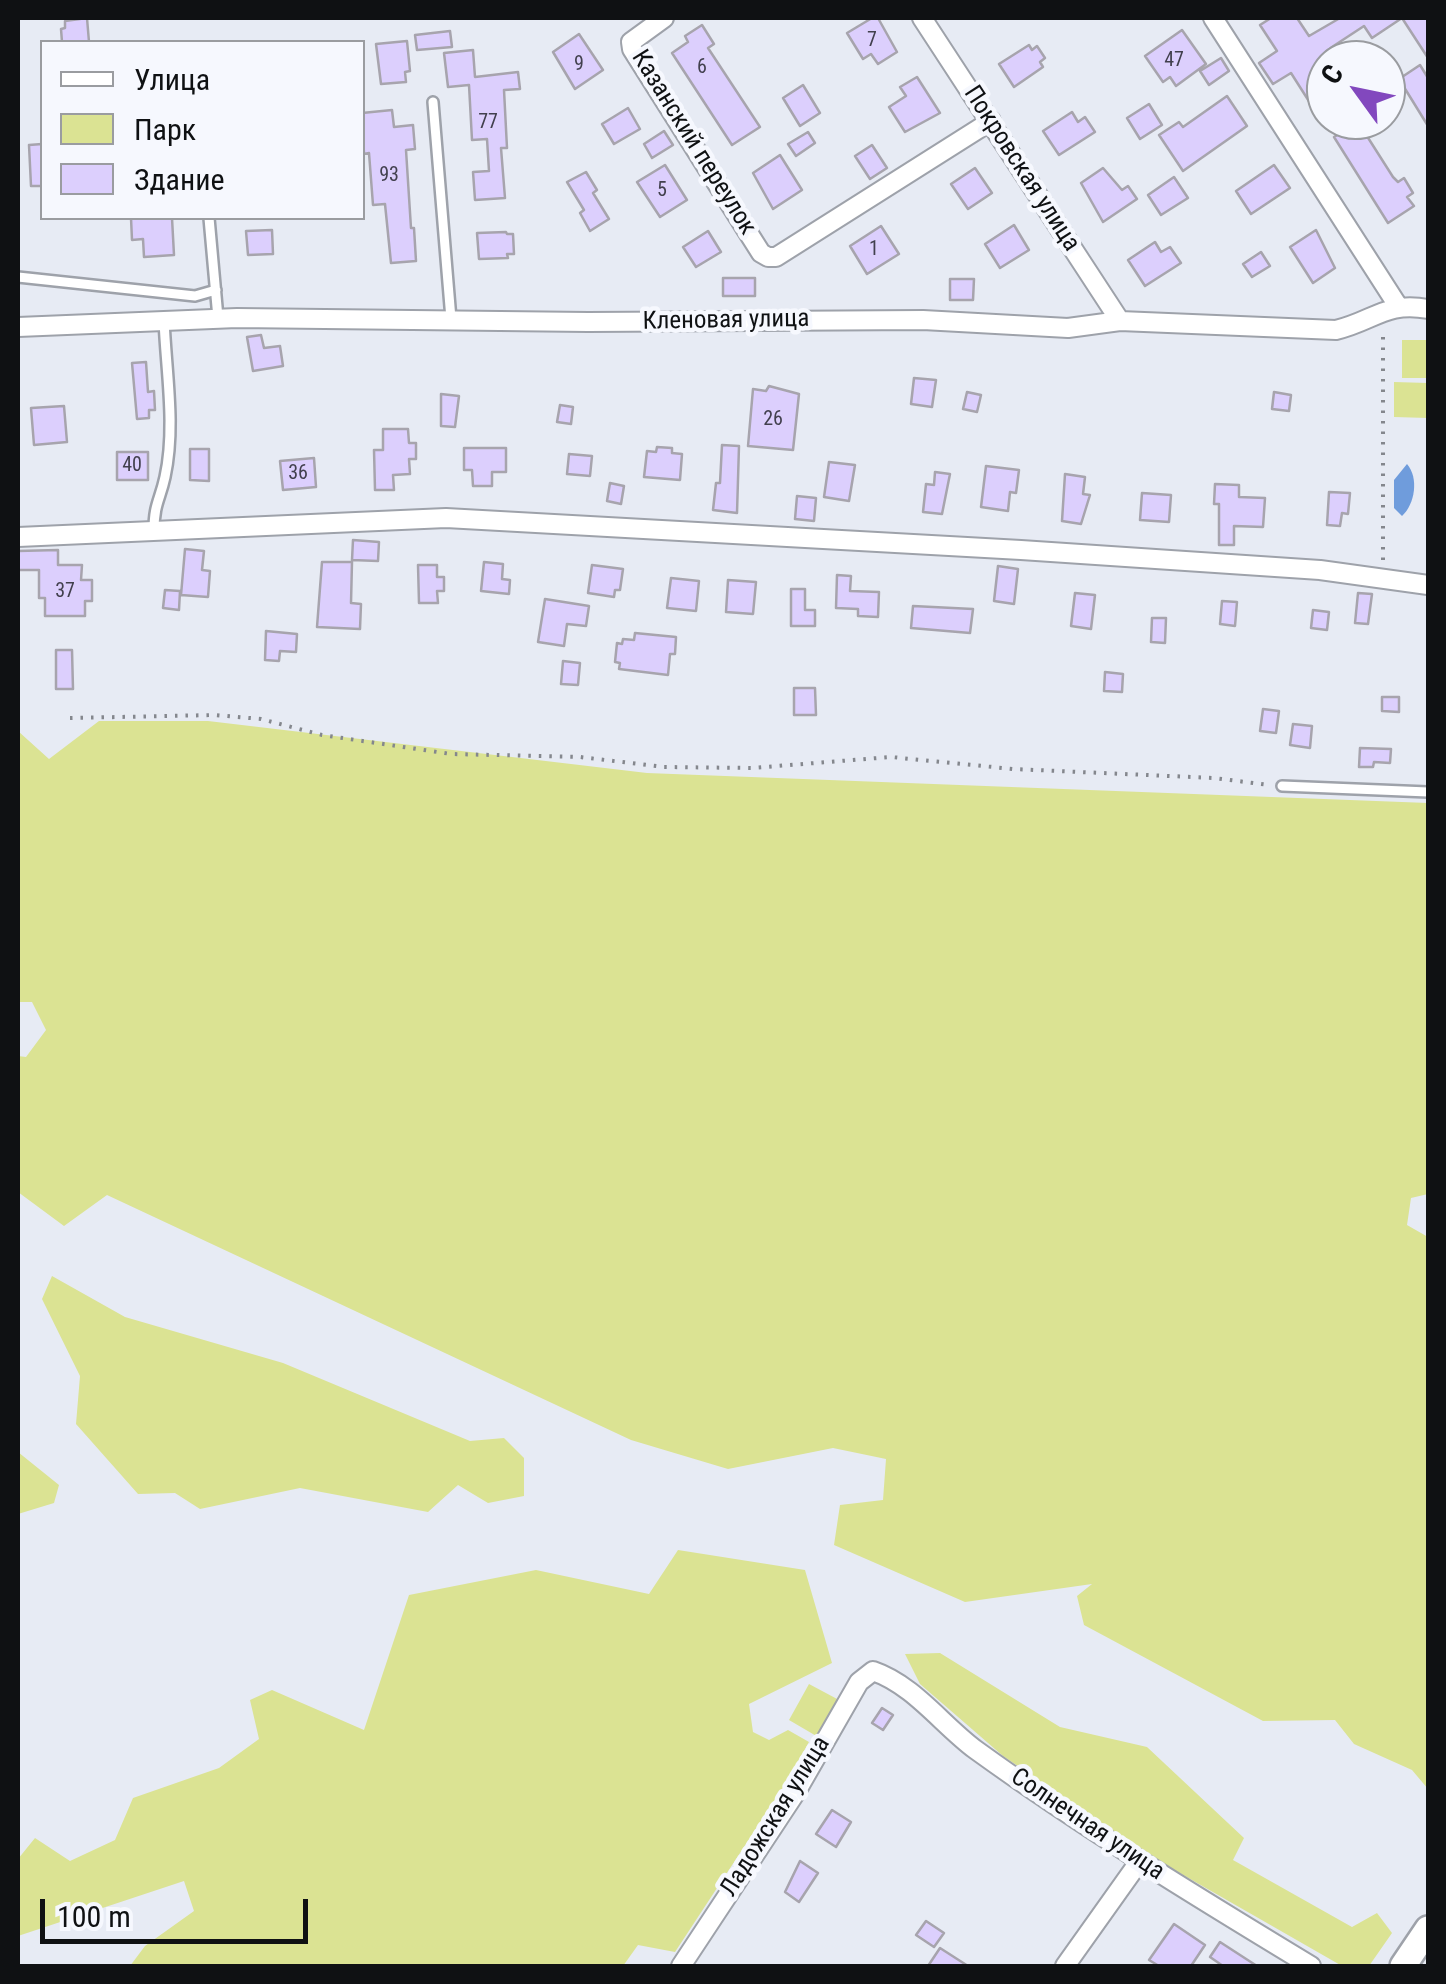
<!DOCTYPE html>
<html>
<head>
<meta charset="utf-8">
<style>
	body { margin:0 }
	#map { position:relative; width:1446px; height:1984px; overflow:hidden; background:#e7ebf4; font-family:"Roboto Condensed",sans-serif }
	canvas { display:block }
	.frame { position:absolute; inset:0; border:20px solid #0f1113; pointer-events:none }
	.legend { position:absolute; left:40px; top:40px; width:325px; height:180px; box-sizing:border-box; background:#f6f8fe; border:2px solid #9a9ca0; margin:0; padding:12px 18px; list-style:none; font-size:30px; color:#0f1113 }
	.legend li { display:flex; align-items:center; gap:20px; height:50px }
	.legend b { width:50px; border:2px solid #9a9ca0 }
	.north { position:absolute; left:1306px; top:40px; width:100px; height:100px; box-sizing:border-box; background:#f6f8fe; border:2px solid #9a9ca0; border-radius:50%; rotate:303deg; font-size:28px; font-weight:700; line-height:40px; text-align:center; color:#0f1113 }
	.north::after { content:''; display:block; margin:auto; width:35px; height:45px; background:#8248be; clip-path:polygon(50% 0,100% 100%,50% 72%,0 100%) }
	.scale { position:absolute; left:40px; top:1899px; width:268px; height:45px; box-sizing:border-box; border:5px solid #0f1113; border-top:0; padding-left:12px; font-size:30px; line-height:35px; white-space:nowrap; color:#0f1113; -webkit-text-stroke:8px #f6f8fe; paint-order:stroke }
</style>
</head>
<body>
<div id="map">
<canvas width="1446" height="1984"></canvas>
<div class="frame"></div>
<ul class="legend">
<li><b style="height:12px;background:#fff"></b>Улица</li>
<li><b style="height:28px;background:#dbe393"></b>Парк</li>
<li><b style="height:28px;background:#dccffd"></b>Здание</li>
</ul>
<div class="north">С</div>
<div class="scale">100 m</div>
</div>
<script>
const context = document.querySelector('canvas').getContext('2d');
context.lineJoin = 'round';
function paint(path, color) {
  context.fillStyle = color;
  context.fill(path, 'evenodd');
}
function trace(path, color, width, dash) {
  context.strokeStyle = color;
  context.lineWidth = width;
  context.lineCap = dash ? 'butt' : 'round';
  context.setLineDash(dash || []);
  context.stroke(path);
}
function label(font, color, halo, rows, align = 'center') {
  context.font = font + ' "Roboto Condensed",sans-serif';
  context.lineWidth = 9;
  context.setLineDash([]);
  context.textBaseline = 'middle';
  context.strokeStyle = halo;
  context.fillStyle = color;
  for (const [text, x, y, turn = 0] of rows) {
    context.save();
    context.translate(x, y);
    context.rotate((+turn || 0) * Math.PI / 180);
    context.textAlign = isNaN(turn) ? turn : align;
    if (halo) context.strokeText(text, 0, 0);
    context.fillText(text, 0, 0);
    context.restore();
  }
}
paint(new Path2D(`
	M1402,340H1428V378H1402Z
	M1394,382L1428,383V418L1394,417Z
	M99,721H208L647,773L1428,803V1194L1411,1198L1407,1225L1428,1237V1789L1412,1770L1354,1744L1335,1720L1263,1721L1084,1625L1077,1596L1092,1584L965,1602L834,1545L840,1505L883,1500L886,1459L833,1448L728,1469L631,1440L107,1195L64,1226L18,1192V1056L26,1057L46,1030L32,1002H18V731L49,759Z
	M52,1276L125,1317L283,1363L470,1441L504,1438L524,1458V1496L488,1503L458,1485L428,1512L300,1488L200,1509L175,1493L138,1494L76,1424L80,1376L42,1299Z
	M18,1452L59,1485L54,1503L18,1514Z
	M678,1550L805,1570L832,1663L749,1704L753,1732L769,1740L788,1730L809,1742L784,1786L675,1952L638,1945L623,1966H130L145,1946L194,1911L184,1881L18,1936V1859L35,1838L70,1861L115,1840L133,1798L219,1768L259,1739L250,1700L272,1690L364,1730L409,1595L536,1570L649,1594Z
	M940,1653L1060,1727L1147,1747L1244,1838L1233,1860L1352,1927L1377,1913L1392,1933L1369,1966H1342L1150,1856L1003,1756L920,1684L905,1654Z
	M809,1684L839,1700L818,1737L789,1720Z`), '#dbe393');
paint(new Path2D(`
	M1407,464C1419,478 1415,504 1402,516L1394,508V480Z`), '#6f9cdc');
const building = new Path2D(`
	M87,18L89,42H62L61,29L65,28V21Z
	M872,18H878L897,52L878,64L871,54L863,59L847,33Z
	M1271,18H1297L1309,36L1340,18H1428V58L1402,18L1372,38L1364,26L1332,47L1326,52V128L1291,73L1273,84L1259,63L1277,51L1260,25Z
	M702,25L714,44L708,48L760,127L732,145L672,53L688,42L685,36Z
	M1182,30L1206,64L1176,86L1170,77L1163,82L1145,56Z
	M450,31L452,47L417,50L415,35Z
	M579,34L603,70L575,89L553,52Z
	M407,41L410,71L405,72L406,82L381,84L376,44Z
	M1029,45L1032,50L1037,46L1045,58L1040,62L1043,67L1014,87L999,64Z
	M473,50L475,77L518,72L520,89L504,90L507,148H501L505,198L475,200L473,172L489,171L487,139L472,140L469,85L448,87L444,53Z
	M1221,58L1229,71L1209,85L1200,71Z
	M1420,65L1428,78V126L1399,79Z
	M917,77L940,113L905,132L889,107L906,96L900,87Z
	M803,85L820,113L800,126L783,98Z
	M1227,96L1247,126L1183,171L1159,135L1179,122L1183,127Z
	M1149,104L1162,125L1140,139L1127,118Z
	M628,108L640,129L614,144L602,124Z
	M392,110L394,127L413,125L415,149L406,150L411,228H414L416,261L391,263L385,204L373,205L369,153L364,154L362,113Z
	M1072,112L1078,122L1085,117L1095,132L1059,155L1043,131Z
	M1358,122L1393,177L1398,182L1404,178L1413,193L1407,197L1414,206L1388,223L1334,137Z
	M664,131L673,145L652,158L644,144Z
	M808,132L815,143L796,156L788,144Z
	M42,144V186H31L29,145Z
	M872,145L887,168L870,179L855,156Z
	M780,155L802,190L773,209L753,173Z
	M665,165L687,200L660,217L637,182Z
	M1274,165L1290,188L1251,214L1236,191Z
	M975,168L992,193L968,209L951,184Z
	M1103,168L1122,190L1128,186L1137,199L1103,222L1081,183Z
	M586,172L597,190L593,193L609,219L590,231L580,213L584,210L567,182Z
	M1174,177L1188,198L1161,215L1148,195Z
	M131,218H172L174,255L144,257L143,239L132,240Z
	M1014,225L1029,250L1000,268L985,244Z
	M881,226L899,254L867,274L850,246Z
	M272,230L273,254L248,255L246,231Z
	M1316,230L1335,268L1313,283L1290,247Z
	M708,231L721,252L696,267L683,247Z
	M506,232L507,234H513L514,254H507L508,258L479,259L477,233Z
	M1155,242L1161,252L1170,247L1181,263L1145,286L1128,260Z
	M1261,252L1270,266L1252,277L1243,264Z
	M723,278H755V296H723Z
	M950,279H974L973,300H950Z
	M261,335L264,348L280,346L283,366L253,371L247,337Z
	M146,362L148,392L154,391L155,410H149V418L137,419L132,363Z
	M914,378L936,380L932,407L911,404Z
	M769,386L799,394L793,450L748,446L753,389L766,391Z
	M967,392L981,395L977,412L963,409Z
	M1274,392L1291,395L1289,411L1272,409Z
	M441,394L459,396L455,427L441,426Z
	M560,405L573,407L571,424L557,422Z
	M64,406L67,442L34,445L31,408Z
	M383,429H408L409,443H416V459H409L410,474L393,475L394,490H375L374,450H383Z
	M722,445L739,446L737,513L713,510L716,483H720Z
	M657,447L672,448V453L682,454L680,480L644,477L647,451L656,452Z
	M464,448H506V472H492V486H473L472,470H464Z
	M190,449H209V481L190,480Z
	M117,452H148V480H117Z
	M569,454L592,456L590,476L567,474Z
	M314,458L316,487L283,490L280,461Z
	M829,462L855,465L849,501L824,497Z
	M986,466L1019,470L1016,493L1010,492L1008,511L981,507Z
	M935,472L950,474L942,514L923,512L926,484L934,485Z
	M1065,474L1085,477L1083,494L1090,495L1081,524L1062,521Z
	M610,483L624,486L621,504L607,501Z
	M1215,484L1239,485V497L1265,498L1263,527L1234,526V545H1219V504H1214Z
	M1329,492L1350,493L1348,514L1342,513L1340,526L1327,525Z
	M1142,493L1171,495L1169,522L1140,520Z
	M797,496L816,498L814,521L795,519Z
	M353,540L379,542L378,561L352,560Z
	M185,549L204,551L202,570L210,571L208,597L181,595Z
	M58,550V565H82L81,580H92V601H85V616H45V598H39V570H18V551Z
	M322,562H352L351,603L361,604L360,629L317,627Z
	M484,562L503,564L502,579L510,580L509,594L481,591Z
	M418,565H437V577H444V591H437L438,603H419Z
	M592,565L623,569L620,590H615L614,597L588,593Z
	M998,566L1018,569L1014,604L994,601Z
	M837,575L851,576L850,591L879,592L878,617L858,616V609L836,608Z
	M671,578L699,581L696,611L667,608Z
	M728,580L756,582L753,614L726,612Z
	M791,589H805V610H815V626H791Z
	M165,590L180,591L179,610L163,608Z
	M1075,593L1095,595L1091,629L1071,626Z
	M1358,593L1372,594L1368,624L1355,623Z
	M545,599L589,606L586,626L567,624L564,646L538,642Z
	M1222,601L1237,602L1235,626L1220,624Z
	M913,606L973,609L970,633L911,628Z
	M1313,610L1329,612L1327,630L1311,628Z
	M1152,618H1166L1165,643L1151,642Z
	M266,631L297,634L296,652L280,651L279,661L265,660Z
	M635,633L676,637L675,654H670L668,675L619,669L620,663L615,662L617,643L622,644L623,639L634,640Z
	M56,650H72L73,689H56Z
	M563,661L580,663L578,685L561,684Z
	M1105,672L1123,674L1122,692L1104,691Z
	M794,688H815L816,715H794Z
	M1382,697H1399V712L1382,711Z
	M1263,709L1279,711L1276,733L1260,731Z
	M1293,724L1312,726L1310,748L1290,745Z
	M1360,748L1391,749L1390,763L1374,762L1373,767H1359Z
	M882,1708L893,1715L883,1730L872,1723Z
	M832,1810L851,1822L836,1847L816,1834Z
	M800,1861L818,1873L799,1902L785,1892Z
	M926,1921L944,1933L934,1947L916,1935Z
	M1174,1924L1205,1945L1191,1966H1159L1149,1960Z
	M1220,1942L1257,1966H1223L1210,1957Z
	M940,1948L968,1966H928Z`);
paint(building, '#dccffd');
trace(building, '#a7a4ad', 2.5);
const service = new Path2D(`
	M433,102L451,319
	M209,218L218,318
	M18,277L195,296L216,290
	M154,530C154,504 160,500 165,477C176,427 166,371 164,320
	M1282,786L1428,792`);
const minor = new Path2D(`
	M664,18L631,42L632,49L761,253L768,257H776L991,121
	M922,18L1120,321
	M1213,18L1398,306
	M18,327L237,318L588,322L923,320L1068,328L1120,321L1336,330C1374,321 1386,301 1428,309
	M18,537L446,518L1021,550L1320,570L1428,585
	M681,1966L796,1792L859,1682L873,1671C914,1685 942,1725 976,1750C1084,1828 1197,1897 1311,1966
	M1065,1966L1139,1862`);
const secondary = new Path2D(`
	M1403,1966L1428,1929`);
trace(service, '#9ea2aa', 14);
trace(minor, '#9ea2aa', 22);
trace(secondary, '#9ea2aa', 30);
trace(new Path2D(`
	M1383,560V329
	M70,718L215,715L261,719L322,735L451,754L580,757L664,767L752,768L891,757L1013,769L1214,778L1269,785`), '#84878d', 4, [2.5, 8]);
trace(service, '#fff', 9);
trace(minor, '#fff', 18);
trace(secondary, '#fff', 25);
label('20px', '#42404e', null, [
	["7",872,41],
	["47",1174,61],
	["9",579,65],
	["6",702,68],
	["77",488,123],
	["93",389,176],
	["5",662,191],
	["1",874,250],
	["26",773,420],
	["40",132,466],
	["36",298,474],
	["37",65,592]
]);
label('25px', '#0f1113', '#f6f8fe', [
	["Казанский переулок",693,143,58],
	["Покровская улица",1021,169,57],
	["Кленовая улица",726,321,-1],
	["Ладожская улица",776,1817,-58],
	["Солнечная улица",1087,1825,34]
]);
</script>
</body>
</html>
